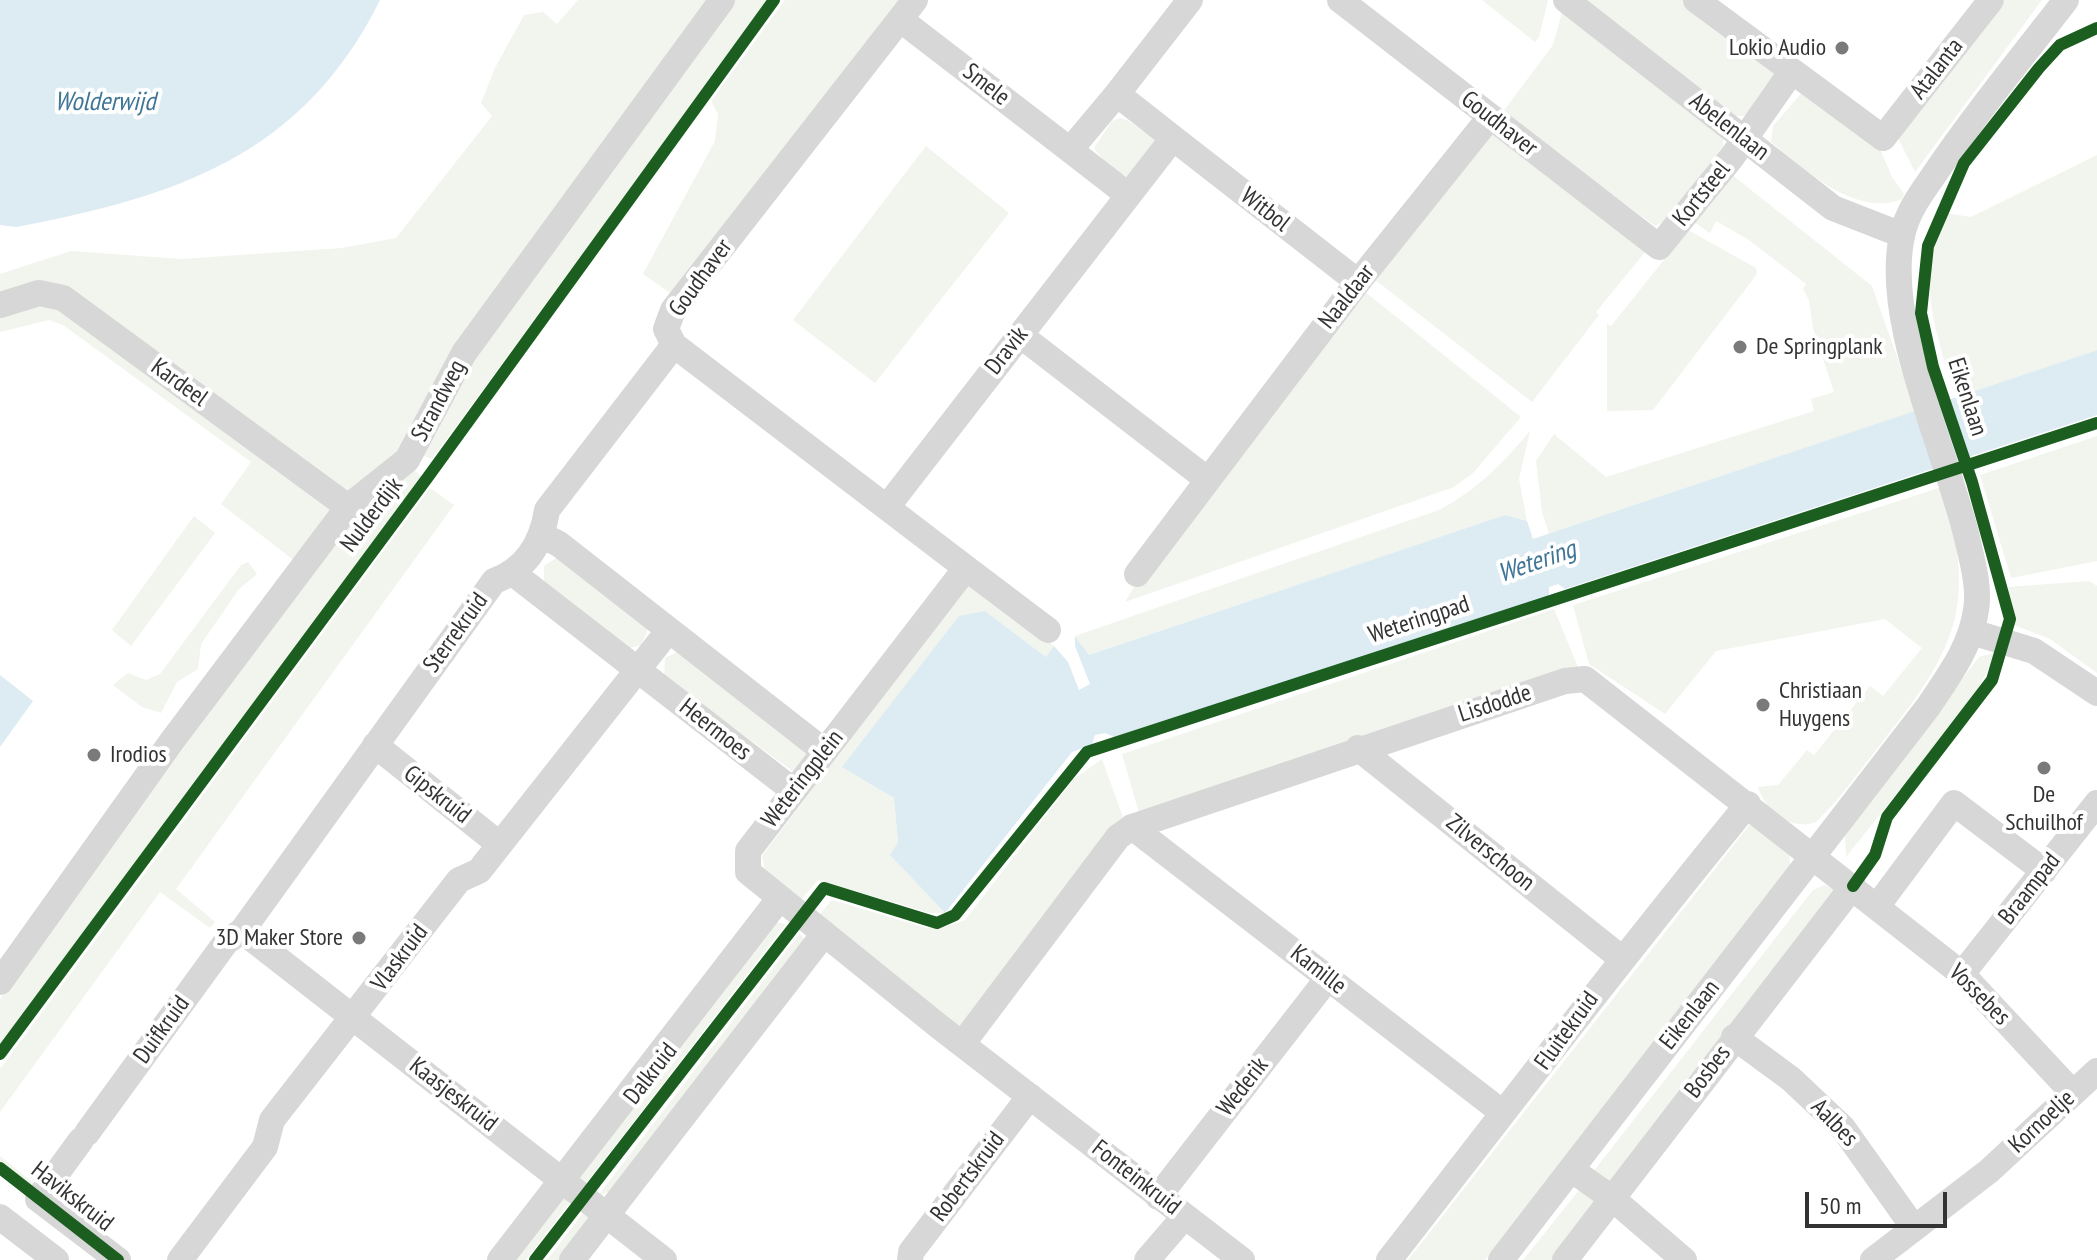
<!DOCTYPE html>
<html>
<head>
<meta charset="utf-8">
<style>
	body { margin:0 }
	#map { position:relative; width:2097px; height:1260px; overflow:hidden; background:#fff; font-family:"PT Sans Narrow",sans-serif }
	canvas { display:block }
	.scale { position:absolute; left:1805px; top:1192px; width:142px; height:36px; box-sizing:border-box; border:4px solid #333; border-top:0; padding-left:10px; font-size:24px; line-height:28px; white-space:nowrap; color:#333; -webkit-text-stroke:6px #fff; paint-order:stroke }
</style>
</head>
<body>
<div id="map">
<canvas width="2097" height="1260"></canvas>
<div class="scale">50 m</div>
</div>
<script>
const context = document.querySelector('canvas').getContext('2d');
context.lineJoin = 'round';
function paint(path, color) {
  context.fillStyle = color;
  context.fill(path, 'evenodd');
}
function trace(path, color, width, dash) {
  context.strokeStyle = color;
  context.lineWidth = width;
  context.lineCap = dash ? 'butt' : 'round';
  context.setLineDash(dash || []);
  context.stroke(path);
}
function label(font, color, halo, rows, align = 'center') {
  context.font = font + ' "PT Sans Narrow",sans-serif';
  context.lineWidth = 8;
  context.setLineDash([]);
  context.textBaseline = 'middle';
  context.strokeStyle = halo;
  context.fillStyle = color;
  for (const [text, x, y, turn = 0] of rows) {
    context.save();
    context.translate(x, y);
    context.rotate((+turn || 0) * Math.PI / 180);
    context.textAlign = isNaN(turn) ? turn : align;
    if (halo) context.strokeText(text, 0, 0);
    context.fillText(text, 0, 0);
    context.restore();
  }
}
paint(new Path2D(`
	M578,0H717L405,457L350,499L64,292L0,300V274L71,251L181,259L342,248L396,238L492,116L481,103L495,68L524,15L543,12L557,24Z
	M733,0H768L432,459L422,455L475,348Z
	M785,0H905L676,297L643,274L715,141L718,114L711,101Z
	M1482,0H1548L1539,37L1535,42Z
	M1587,0H1694L1764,54L1776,76L1747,116H1735Z
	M2005,0H2042L1915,172L1898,138Z
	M1563,9L1723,135V147L1663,222L1655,226L1502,113L1553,45Z
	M1805,89L1877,142L1892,177L1904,194L1902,199C1855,218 1803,168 1771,142L1773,126Z
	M1120,118L1127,120L1155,140L1127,177L1107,165L1094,148L1112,121Z
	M1489,135H1494L1646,251L1596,312L1599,315L1532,402L1374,279Z
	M926,146L1009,213L875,383L793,320Z
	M2097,155V350L1956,397C1937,339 1913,270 1945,213L1971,217Z
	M1731,174L1872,286L1916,411L1549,534L1542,512L1536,461L1554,434L1606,477L1814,411L1811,399L1834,392L1813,328L1809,300L1803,289L1806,284L1749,240L1716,221L1710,233L1694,222Z
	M1688,230L1756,268L1757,274L1653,410L1607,411V324L1611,326Z
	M1364,291L1521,417L1473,473L1454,487L1125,602L1140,577Z
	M63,305L330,506V516L296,562L221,504L251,462L63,325L49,320L0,332V306Z
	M1530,431L1519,479L1527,521L1505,515L1089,655L1075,636L1439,510C1477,490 1502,464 1530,431Z
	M2097,436V561L2011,578L1980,475Z
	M410,468L422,476L0,1047V999L364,501Z
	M1942,487C1978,605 1956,649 1883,741C1861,769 1841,798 1816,822C1791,831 1766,812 1758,787L1778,785L1807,750L1814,755L1870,686L1883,696L1922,648L1885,619L1716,651L1665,714L1589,664L1573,605Z
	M430,488L454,505L176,889L215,922L210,928L160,892L0,1112V1069Z
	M194,516L215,533L131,646L112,630Z
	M558,557L649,627L641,645L630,648L544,583V566Z
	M248,562L257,574L239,589L201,644L198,669L177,682L161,713L142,707L113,685L128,673L146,680L160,674L241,565Z
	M2089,581L2097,586V673L2050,639L2014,625L2008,587Z
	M969,582L1054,646L1046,657L985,611L843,767L894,798L898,842L890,855L945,913H930L818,880L800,901L765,870L762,856Z
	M1554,609L1578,667L1139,813L1122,754Z
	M680,651L809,751L794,772L664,677L665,658Z
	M1997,652L1973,698L1846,857L1845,834L1979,657Z
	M1102,759L1124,820L961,1028L818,916L832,900L927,928H941L965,920L1074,779Z
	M1751,823L1789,848L1790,865L1623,1087L1485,1260H1408Z
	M1825,885L1836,891L1614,1185L1593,1172L1813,890Z
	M775,922L786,924L584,1186L579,1176Z
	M800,933L805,941L614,1189L597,1197Z
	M0,1156L39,1187L35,1194L0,1166Z
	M1580,1189L1600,1205L1558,1260H1523Z
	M556,1196L573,1198L526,1260H506Z
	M586,1209L591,1218L564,1260H547Z`), '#f1f5ed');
paint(new Path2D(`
	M0,0H380C303,156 175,197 16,227L0,225Z
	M2097,350V415L1565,589L1558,584L1549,587V596L1114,737L1105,733L1095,735L1092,745L1072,752L945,913L890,855L898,842L894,798L842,767L959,616L985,611L1046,657L1054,646L1068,662L1079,690L1090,684L1075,646V636L1089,655L1505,515L1527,521L1533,539Z
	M0,675L33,701L0,747Z`), '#ddebf3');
trace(new Path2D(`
	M915,0L673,310L666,329L674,345L966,568
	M1340,0L1659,247L1732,157L1792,71
	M1566,0L1833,208L1902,235
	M1696,0L1883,138L1991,0
	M901,20L1070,150
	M1117,94L1190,0
	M1173,138L1358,282
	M0,305L39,293L63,298L348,507
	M1020,335L1208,480L1358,282L1490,117
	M887,507L1173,138L1117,94L1070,150L1128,195
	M543,536L559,544L824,751
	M514,574L794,791
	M1137,574L1208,480
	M1048,630L966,568L748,851V872L941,1028L1242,1260
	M1972,632L2034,651L2097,693
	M375,745L499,844
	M1358,748L1621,958
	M1132,827L1503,1113
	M1878,905L1954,803L2044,871
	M242,931L664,1260
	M1962,974L2097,803
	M0,982L172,741L348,507L407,460L464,353L722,0
	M1734,1037L1791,1079L1843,1128L1914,1228
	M963,1043L1118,837L1132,827L1565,681L1585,679L1962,974L2073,1093
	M87,1133L226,942L242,931L494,581C527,569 542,543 547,510L674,345
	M81,1140L38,1199L118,1260
	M1572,1170L1613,1199L1684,1260
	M1158,1197L1328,978
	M0,1217L56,1260
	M180,1260L265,1147L272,1120L459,880L479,871L669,630
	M500,1260L779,899
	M572,1260L824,934
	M910,1260L911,1252L1030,1096
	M1147,1260L1185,1216
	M1389,1260C1508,1107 1625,954 1748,804
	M1501,1260L1928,707C1948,677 1971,647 1976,610C1980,587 1972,560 1967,538C1947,452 1881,317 1903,232C1909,208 1924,190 1938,169C1977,111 2023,56 2066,0
	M1565,1260L1853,886
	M1873,1260L1989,1171L2097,1071`), '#d7d7d7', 26);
trace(new Path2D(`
	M1853,886L1875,855L1887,817L1992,680L2010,619L1972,482L1933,367L1921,313L1928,246L1964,163L2039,68L2060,45L2097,28
	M0,1054L428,477L774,0
	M0,1168L118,1260
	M535,1260L824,888L937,923L955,915L1087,752L2097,423`), '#1b5e20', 12);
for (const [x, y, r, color] of [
	[1842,48,8,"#7a7a7a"],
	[1740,347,8,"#7a7a7a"],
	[1763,705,8,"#7a7a7a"],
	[94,755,8,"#7a7a7a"],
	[2044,768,8,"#7a7a7a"],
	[359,938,8,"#7a7a7a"]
]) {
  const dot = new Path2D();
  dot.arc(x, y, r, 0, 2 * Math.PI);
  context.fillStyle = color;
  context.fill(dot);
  trace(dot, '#fff', 3);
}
label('24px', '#333', '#fff', [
	["Lokio Audio",1826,48,"right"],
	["De Springplank",1756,347],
	["Christiaan",1779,691],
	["Huygens",1779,719],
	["Irodios",110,755],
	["De",2044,795,"center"],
	["Schuilhof",2044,823,"center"],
	["3D Maker Store",343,938,"right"]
], 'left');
label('24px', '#333', '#fff', [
	["Atalanta",1937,69,-52],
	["Smele",986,85,38],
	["Goudhaver",1499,124,38],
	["Abelenlaan",1729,127,38],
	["Kortsteel",1702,194,-51],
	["Witbol",1265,210,38],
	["Goudhaver",701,278,-54],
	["Naaldaar",1347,297,-52],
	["Dravik",1007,351,-52],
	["Kardeel",179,383,36],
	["Eikenlaan",1967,397,72],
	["Strandweg",439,401,-62],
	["Nulderdijk",372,515,-53],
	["Weteringpad",1419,620,-18],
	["Sterrekruid",456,633,-54],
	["Lisdodde",1495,704,-18],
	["Heermoes",715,730,38],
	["Weteringplein",803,779,-52],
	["Gipskruid",437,795,38],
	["Zilverschoon",1490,853,39],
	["Braampad",2030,889,-52],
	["Vlaskruid",400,958,-53],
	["Kamille",1318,970,38],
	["Vossebes",1979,995,45],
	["Eikenlaan",1690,1015,-52],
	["Duifkruid",162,1030,-54],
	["Fluitekruid",1567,1031,-54],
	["Bosbes",1708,1072,-53],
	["Dalkruid",651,1074,-52],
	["Wederik",1243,1087,-52],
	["Kaasjeskruid",453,1095,38],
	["Kornoelje",2042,1122,-43],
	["Aalbes",1834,1123,46],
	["Robertskruid",968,1177,-53],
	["Fonteinkruid",1136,1178,38],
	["Havikskruid",72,1197,38]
]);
label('italic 26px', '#3f7597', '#fff', [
	["Wolderwijd",105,103],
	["Wetering",1537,562,-19]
]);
</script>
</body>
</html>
